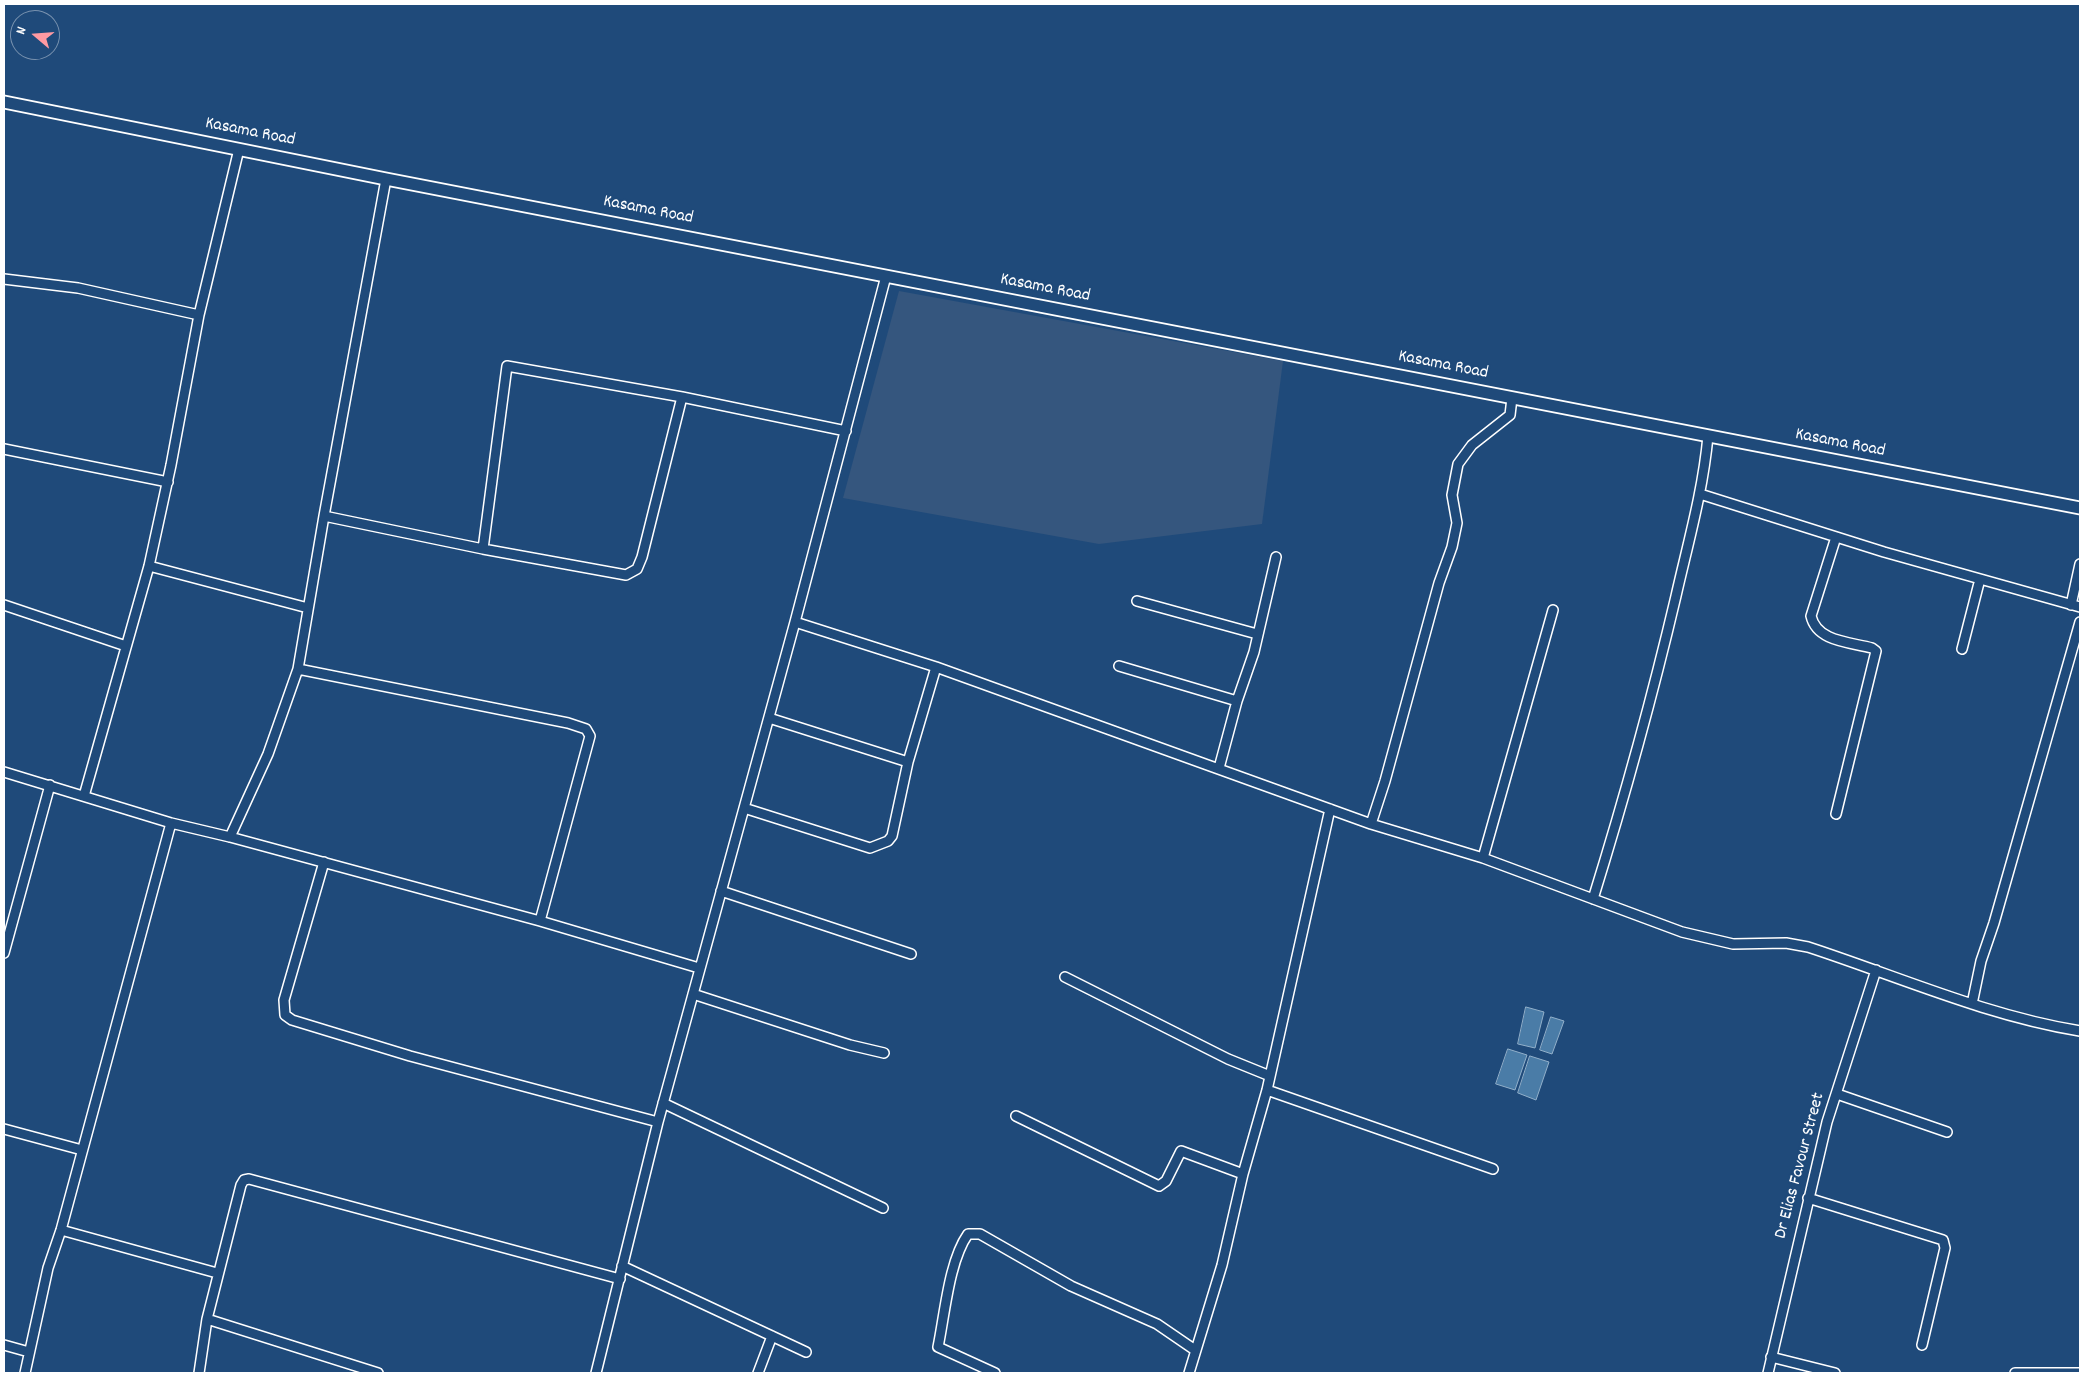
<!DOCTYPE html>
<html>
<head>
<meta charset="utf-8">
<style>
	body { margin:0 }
	#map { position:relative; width:2084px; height:1377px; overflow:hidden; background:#1f4a7a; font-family:Dekko,sans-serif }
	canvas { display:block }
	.frame { position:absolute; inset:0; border:5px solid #fff; pointer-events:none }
	.north { position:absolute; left:10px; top:10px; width:50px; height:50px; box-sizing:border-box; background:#1f4a7a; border:1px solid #7992af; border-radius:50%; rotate:288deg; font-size:14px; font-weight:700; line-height:20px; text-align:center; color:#fff }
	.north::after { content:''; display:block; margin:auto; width:18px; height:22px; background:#ff9aa2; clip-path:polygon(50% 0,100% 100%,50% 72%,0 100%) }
</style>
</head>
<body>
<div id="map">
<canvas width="2084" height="1377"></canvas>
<div class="frame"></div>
<div class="north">N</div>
</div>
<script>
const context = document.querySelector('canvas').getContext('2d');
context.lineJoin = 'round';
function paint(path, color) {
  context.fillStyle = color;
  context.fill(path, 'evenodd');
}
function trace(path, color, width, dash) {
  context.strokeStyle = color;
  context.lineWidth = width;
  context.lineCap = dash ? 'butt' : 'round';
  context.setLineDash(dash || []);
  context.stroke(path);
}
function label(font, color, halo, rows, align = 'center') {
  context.font = font + ' Dekko,sans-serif';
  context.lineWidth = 4;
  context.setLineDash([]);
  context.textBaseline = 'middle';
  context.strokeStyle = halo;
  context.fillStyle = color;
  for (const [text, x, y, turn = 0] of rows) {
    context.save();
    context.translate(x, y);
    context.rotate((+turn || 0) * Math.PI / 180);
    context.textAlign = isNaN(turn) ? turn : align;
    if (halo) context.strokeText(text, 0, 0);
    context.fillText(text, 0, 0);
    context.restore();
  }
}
paint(new Path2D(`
	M899,291L1283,361L1262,524L1099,544L843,498Z`), '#35567e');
const water = new Path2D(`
	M1526,1007L1544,1012L1535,1048L1518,1044Z
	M1551,1017L1564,1021L1552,1054L1540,1050Z
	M1508,1049L1527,1055L1515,1090L1496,1084Z
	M1530,1056L1549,1062L1536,1100L1518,1093Z`);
paint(water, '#4a7ca7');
trace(water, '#92b0ca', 1);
const street = new Path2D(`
	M4,279L78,288L199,315
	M4,449L168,482
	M1700,494L1884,552L2080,607
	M324,516L483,549L626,575L637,569L642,557L682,397
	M1836,537L1811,616C1817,642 1850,642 1872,648L1876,651L1836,814
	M483,549L507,366L682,397L846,431
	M149,566L308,608
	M1137,601L1257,634
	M4,605L126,646
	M2071,605L2080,564
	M795,622L936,667L1371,824L1483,858L1682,932L1733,944L1786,943L1808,947C1897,976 1987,1016 2080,1031
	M1962,649L1980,579
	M1119,666L1237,701
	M298,669L568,723L586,729L590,736L540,921
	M769,718L908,762
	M1219,768L1237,701L1254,652L1276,557
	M4,772L171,823L230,837L540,921L699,968
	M84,796L149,566L171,465L199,315L239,149
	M744,808L870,848L888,841L892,836L908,762L936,667
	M1371,824L1385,781L1439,583L1452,547L1457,523L1452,495L1458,464L1472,445L1510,415L1512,398
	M230,837L268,754L298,669L324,516L386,179
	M1483,858L1553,610
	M324,862L284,1000L285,1015L292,1020L410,1056L658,1122
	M721,891L911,954
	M1593,899C1624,799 1652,698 1676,596C1688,543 1703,491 1708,436
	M4,953L50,785
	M1065,977L1228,1059L1270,1076
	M693,994L850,1045L884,1053
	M1972,1004L1981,961L1994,923L2080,622
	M1267,1090L1493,1169
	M1837,1094L1947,1132
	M663,1103L883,1208
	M1016,1116L1159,1186L1166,1181L1181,1151L1243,1174
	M4,1129L82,1150
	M1808,1198L1943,1240L1945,1248L1922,1345
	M61,1230L217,1273
	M622,1266L806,1352
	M4,1345L29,1352
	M1771,1357L1835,1373
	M25,1373L48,1268L61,1230L171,823
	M199,1373L207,1319
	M378,1373L207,1319L241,1185L244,1180L249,1179L620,1279
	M596,1373L658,1122L795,622L886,276
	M758,1373L772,1336
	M995,1373L938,1347C945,1313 949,1261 968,1234H980L1071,1286L1157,1324L1195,1350
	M1189,1373L1222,1265L1243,1174L1267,1090L1330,809
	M1768,1373L1827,1122L1876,970
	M2015,1373H2080`);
const secondary = new Path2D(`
	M4,102L386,179L2080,508`);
trace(street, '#fff', 12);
trace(secondary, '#fff', 15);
trace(street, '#1f4a7a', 9);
trace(secondary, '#1f4a7a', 11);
label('18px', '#fff', '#1f4a7a', [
	["Kasama Road",250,133,11],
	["Kasama Road",648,211,11],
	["Kasama Road",1045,289,11],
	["Kasama Road",1443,366,11],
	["Kasama Road",1840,444,11],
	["Dr Elias Favour Street",1801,1166,-75]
]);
</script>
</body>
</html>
